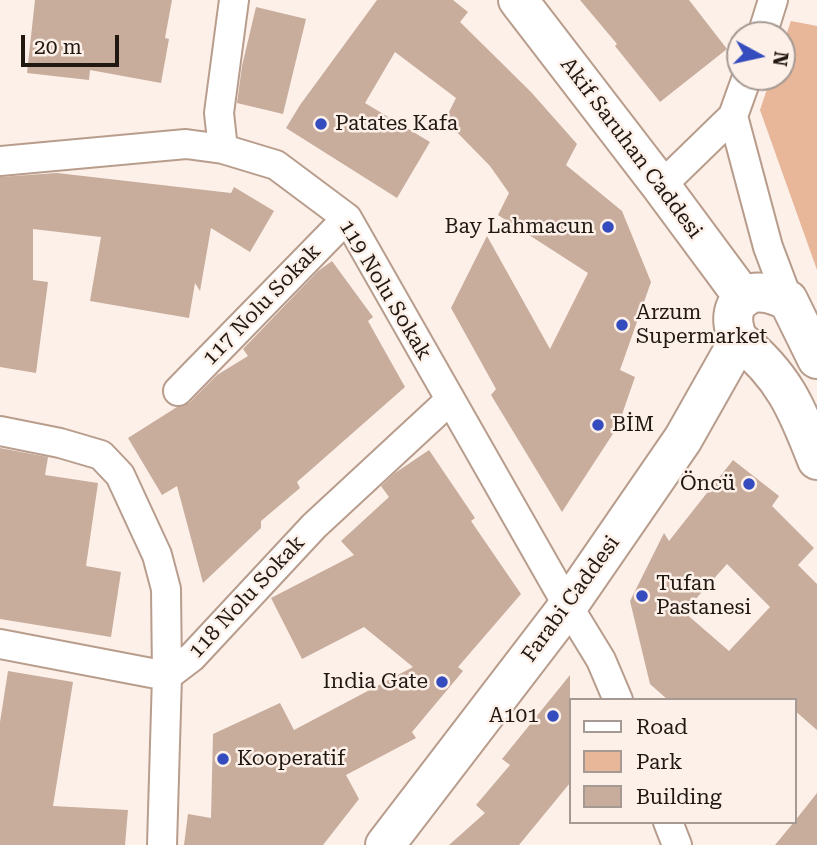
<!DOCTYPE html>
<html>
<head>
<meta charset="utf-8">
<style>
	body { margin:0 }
	#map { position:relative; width:817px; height:845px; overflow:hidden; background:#fcf0e9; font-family:"Roboto Serif",serif }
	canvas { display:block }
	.legend { position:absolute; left:569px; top:698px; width:228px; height:126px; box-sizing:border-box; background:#fcf0e9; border:2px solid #a59a93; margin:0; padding:9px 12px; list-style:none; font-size:21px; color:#221812 }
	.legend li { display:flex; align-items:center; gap:14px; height:35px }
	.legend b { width:35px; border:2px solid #a59a93 }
	.north { position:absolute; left:726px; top:21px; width:70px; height:70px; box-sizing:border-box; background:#fcf0e9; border:2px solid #a59a93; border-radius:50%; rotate:98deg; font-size:19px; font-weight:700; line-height:28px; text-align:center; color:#221812 }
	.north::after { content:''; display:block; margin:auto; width:24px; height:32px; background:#344cbd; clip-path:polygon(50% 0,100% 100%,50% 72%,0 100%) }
	.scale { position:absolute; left:21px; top:35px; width:98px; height:32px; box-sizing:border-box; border:4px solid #221812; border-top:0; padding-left:9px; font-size:21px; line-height:24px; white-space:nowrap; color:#221812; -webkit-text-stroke:5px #fcf0e9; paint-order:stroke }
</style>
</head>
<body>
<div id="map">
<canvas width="817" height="845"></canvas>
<ul class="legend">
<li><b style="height:9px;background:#fff"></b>Road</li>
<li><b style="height:19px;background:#e8b698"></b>Park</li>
<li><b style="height:19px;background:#c8ac9c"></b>Building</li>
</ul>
<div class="north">N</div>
<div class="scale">20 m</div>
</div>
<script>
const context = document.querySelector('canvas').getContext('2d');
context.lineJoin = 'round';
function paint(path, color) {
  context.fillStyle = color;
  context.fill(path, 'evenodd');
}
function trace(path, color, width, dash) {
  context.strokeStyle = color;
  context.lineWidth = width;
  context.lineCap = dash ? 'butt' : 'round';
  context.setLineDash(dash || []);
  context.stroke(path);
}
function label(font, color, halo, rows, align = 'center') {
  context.font = font + ' "Roboto Serif",serif';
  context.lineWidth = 5;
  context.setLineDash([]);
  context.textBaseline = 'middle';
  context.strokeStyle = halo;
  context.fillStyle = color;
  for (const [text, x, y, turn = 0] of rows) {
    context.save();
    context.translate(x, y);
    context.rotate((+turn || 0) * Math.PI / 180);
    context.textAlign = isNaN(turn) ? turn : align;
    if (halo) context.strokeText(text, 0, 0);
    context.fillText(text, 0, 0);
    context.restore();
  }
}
paint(new Path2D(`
	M791,21L817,26V270L760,110L771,77H782V47Z`), '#e8b698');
paint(new Path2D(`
	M35,0H172L165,38L169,39L161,83L90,70L89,80L27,73Z
	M377,0H453L468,12L460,22L531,92L577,144L566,165L622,211L651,282L620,370L635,377L618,426L562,512L491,395L496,389L451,308L487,236L550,349L588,273L498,215L509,193L490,166L445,120L456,98L395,52L365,103L430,142L397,198L286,128L300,105Z
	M580,0H689L727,49L660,102L615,46L617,44Z
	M256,7L306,19L283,114L237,103L242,66Z
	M57,173L231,193L234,187L274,211L250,252L211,228L200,291L195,283L189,318L90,301L101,237L33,229V280L48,282L36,373L0,367V177Z
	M332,261L373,317L368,321L405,387L297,482L300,488L261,521V528L203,583L177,486L162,495L128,438L177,407L189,403L217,375L248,356L243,349L318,271Z
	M0,448L48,457L45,475L98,483L86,566L121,572L111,637L0,619Z
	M429,450L475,518L471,521L521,594L458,667L463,671L412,732L416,738L346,775L359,799L323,845H184L188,814L211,818L213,734L280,703L294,730L413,667L364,627L302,659L271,598L354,555L341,541L389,497L381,486L395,473Z
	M733,460L779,496L772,506L814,548L798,565L817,584V730L794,710V700H668L650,684L630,601L664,533L669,541ZM727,564L770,607L729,651L684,612Z
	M8,671L73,682L53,806L128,810L125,845H0V722Z
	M570,675V783L519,845H449L485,813L476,805L510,765L502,759Z
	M817,793V845H775L794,822Z`), '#c8ac9c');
const street = new Path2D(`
	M762,35L773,0
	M733,116L768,247L788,300
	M223,149L219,113L234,0
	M0,161L186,144L223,149L276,165L347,218L568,606L601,660L618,700
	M661,186L733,116L747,77
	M178,391L347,218
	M0,431L60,443L101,455L120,475L157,555L166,589L167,676L162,845
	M0,644L167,676L192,657L314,526L450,400
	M668,822L677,845`);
const secondary = new Path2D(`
	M518,0L661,186L744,298
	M817,359L788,300C781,298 773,294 765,293C735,288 726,318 739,340C783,375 797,408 817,460
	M385,845L568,606L683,439L739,340`);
trace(street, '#b89d8d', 32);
trace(secondary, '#b89d8d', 42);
trace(street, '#fff', 28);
trace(secondary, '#fff', 38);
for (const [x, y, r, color] of [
	[321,124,7,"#344cbd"],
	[608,227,7,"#344cbd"],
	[622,325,7,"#344cbd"],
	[598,425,7,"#344cbd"],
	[749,484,7,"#344cbd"],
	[642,596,7,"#344cbd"],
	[442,682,7,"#344cbd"],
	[553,716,7,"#344cbd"],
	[223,759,7,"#344cbd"]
]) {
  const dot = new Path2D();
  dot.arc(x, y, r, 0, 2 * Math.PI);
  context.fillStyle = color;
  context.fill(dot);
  trace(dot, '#fcf0e9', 2.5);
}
label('21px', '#221812', '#fcf0e9', [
	["Patates Kafa",335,124],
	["Bay Lahmacun",594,227,"right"],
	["Arzum",636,313],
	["Supermarket",636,337],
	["BİM",612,425],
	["Öncü",735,484,"right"],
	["Tufan",656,584],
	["Pastanesi",656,608],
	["India Gate",428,682,"right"],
	["A101",539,716,"right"],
	["Kooperatif",237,759]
], 'left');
label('21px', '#221812', '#fcf0e9', [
	["Akif Saruhan Caddesi",631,148,53],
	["119 Nolu Sokak",385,290,59],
	["117 Nolu Sokak",262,305,-46],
	["118 Nolu Sokak",247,597,-47],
	["Farabi Caddesi",571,599,-54]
]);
</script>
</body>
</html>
